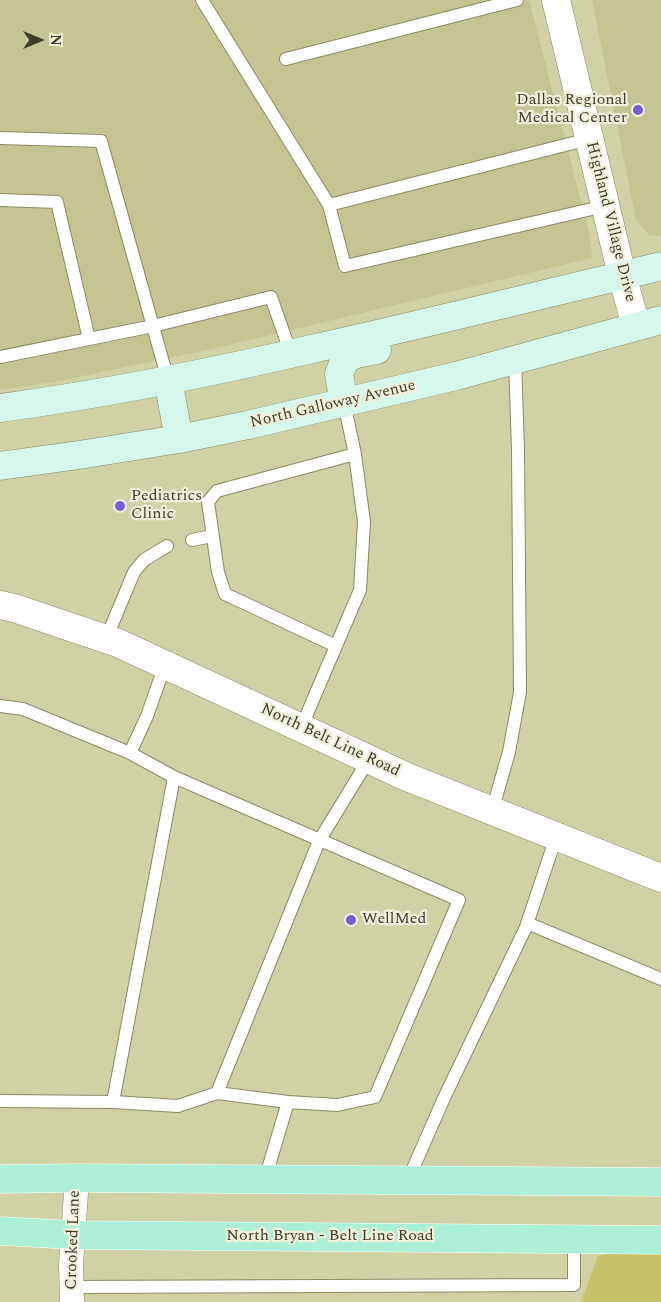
<!DOCTYPE html>
<html>
<head>
<meta charset="utf-8">
<style>
	body { margin:0 }
	#map { position:relative; width:661px; height:1302px; overflow:hidden; background:#d1d1a6; font-family:Spectral,serif }
	canvas { display:block }
	.north { position:absolute; left:15px; top:15px; width:50px; height:50px; -webkit-text-stroke:4px #f0f0db; paint-order:stroke; rotate:90deg; font-size:14px; font-weight:700; line-height:20px; text-align:center; color:#3d3d2b }
	.north::after { content:''; display:block; margin:auto; width:18px; height:22px; background:#3d3d2b; clip-path:polygon(50% 0,100% 100%,50% 72%,0 100%) }
</style>
</head>
<body>
<div id="map">
<canvas width="661" height="1302"></canvas>
<div class="north">N</div>
</div>
<script>
const context = document.querySelector('canvas').getContext('2d');
context.lineJoin = 'round';
function paint(path, color) {
  context.fillStyle = color;
  context.fill(path, 'evenodd');
}
function trace(path, color, width, dash) {
  context.strokeStyle = color;
  context.lineWidth = width;
  context.lineCap = dash ? 'butt' : 'round';
  context.setLineDash(dash || []);
  context.stroke(path);
}
function label(font, color, halo, rows, align = 'center') {
  context.font = font + ' Spectral,serif';
  context.lineWidth = 4.5;
  context.setLineDash([]);
  context.textBaseline = 'middle';
  context.strokeStyle = halo;
  context.fillStyle = color;
  for (const [text, x, y, turn = 0] of rows) {
    context.save();
    context.translate(x, y);
    context.rotate((+turn || 0) * Math.PI / 180);
    context.textAlign = isNaN(turn) ? turn : align;
    if (halo) context.strokeText(text, 0, 0);
    context.fillText(text, 0, 0);
    context.restore();
  }
}
paint(new Path2D(`
	M0,0H529L590,236L592,258L216,348L59,381L0,390Z
	M592,0H661V236L649,235L636,220Z`), '#c5c593');
paint(new Path2D(`
	M608,1254H661V1302H581L598,1256Z`), '#c5c36c');
const service = new Path2D(`
	M202,0L329,205L345,266L605,206
	M286,59L517,0
	M0,138L101,141L168,380
	M0,200L57,202L89,339
	M329,205L589,139
	M0,357L153,326L271,297L291,354
	M192,540L212,536
	M106,639L134,572L144,560L167,546
	M336,646L360,590L364,522L355,454
	M0,706L23,709L130,753L174,777L113,1102L0,1101
	M301,728L336,646L225,594L218,572L208,502L217,491L355,454L344,403
	M130,753L147,716L165,665
	M174,777L459,900L375,1097L337,1105L288,1102
	M492,811L509,752L520,692L518,449L515,360
	M527,923L661,979
	M113,1102L178,1106L217,1093
	M265,1179L288,1102L217,1093L319,841L369,759
	M408,1180L444,1098L526,927L556,837
	M71,1287L574,1285V1239`);
const minor = new Path2D(`
	M72,1302L71,1265L77,1178`);
const tertiary = new Path2D(`
	M556,0L622,275L636,326
	M0,605L14,608L118,643L407,777L661,878`);
const secondary = new Path2D(`
	M168,380L179,439
	M344,403L339,374L345,359L356,354L377,350
	M0,408C105,394 209,373 312,349C429,323 545,294 661,266
	M0,466L79,455L179,439L248,425L456,376L661,320`);
const primary = new Path2D(`
	M0,1179L77,1178L661,1182
	M0,1231L73,1235L661,1240`);
trace(service, '#8b8b63', 14);
trace(minor, '#8b8b63', 25);
trace(tertiary, '#8b8b63', 29);
trace(secondary, '#8b8b63', 29);
trace(primary, '#fff', 29);
trace(service, '#fff', 12);
trace(minor, '#fff', 24);
trace(tertiary, '#fff', 28);
trace(secondary, '#d6f7eb', 28);
trace(primary, '#acefd7', 28);
for (const [x, y, r, color] of [
	[638,110,6,"#755fd9"],
	[120,506,6,"#755fd9"],
	[351,920,6,"#755fd9"]
]) {
  const dot = new Path2D();
  dot.arc(x, y, r, 0, 2 * Math.PI);
  context.fillStyle = color;
  context.fill(dot);
  trace(dot, '#f0f0db', 2);
}
label('16px', '#3d3d2b', '#f0f0db', [
	["Dallas Regional",627,101,"right"],
	["Medical Center",627,119,"right"],
	["Pediatrics",131,497],
	["Clinic",131,515],
	["WellMed",362,920]
], 'left');
label('16px', '#3d3d2b', '#f0f0db', [
	["Highland Village Drive",610,222,76],
	["North Galloway Avenue",333,405,-13],
	["North Belt Line Road",330,741,25],
	["North Bryan - Belt Line Road",330,1237],
	["Crooked Lane",74,1240,-88]
]);
</script>
</body>
</html>
